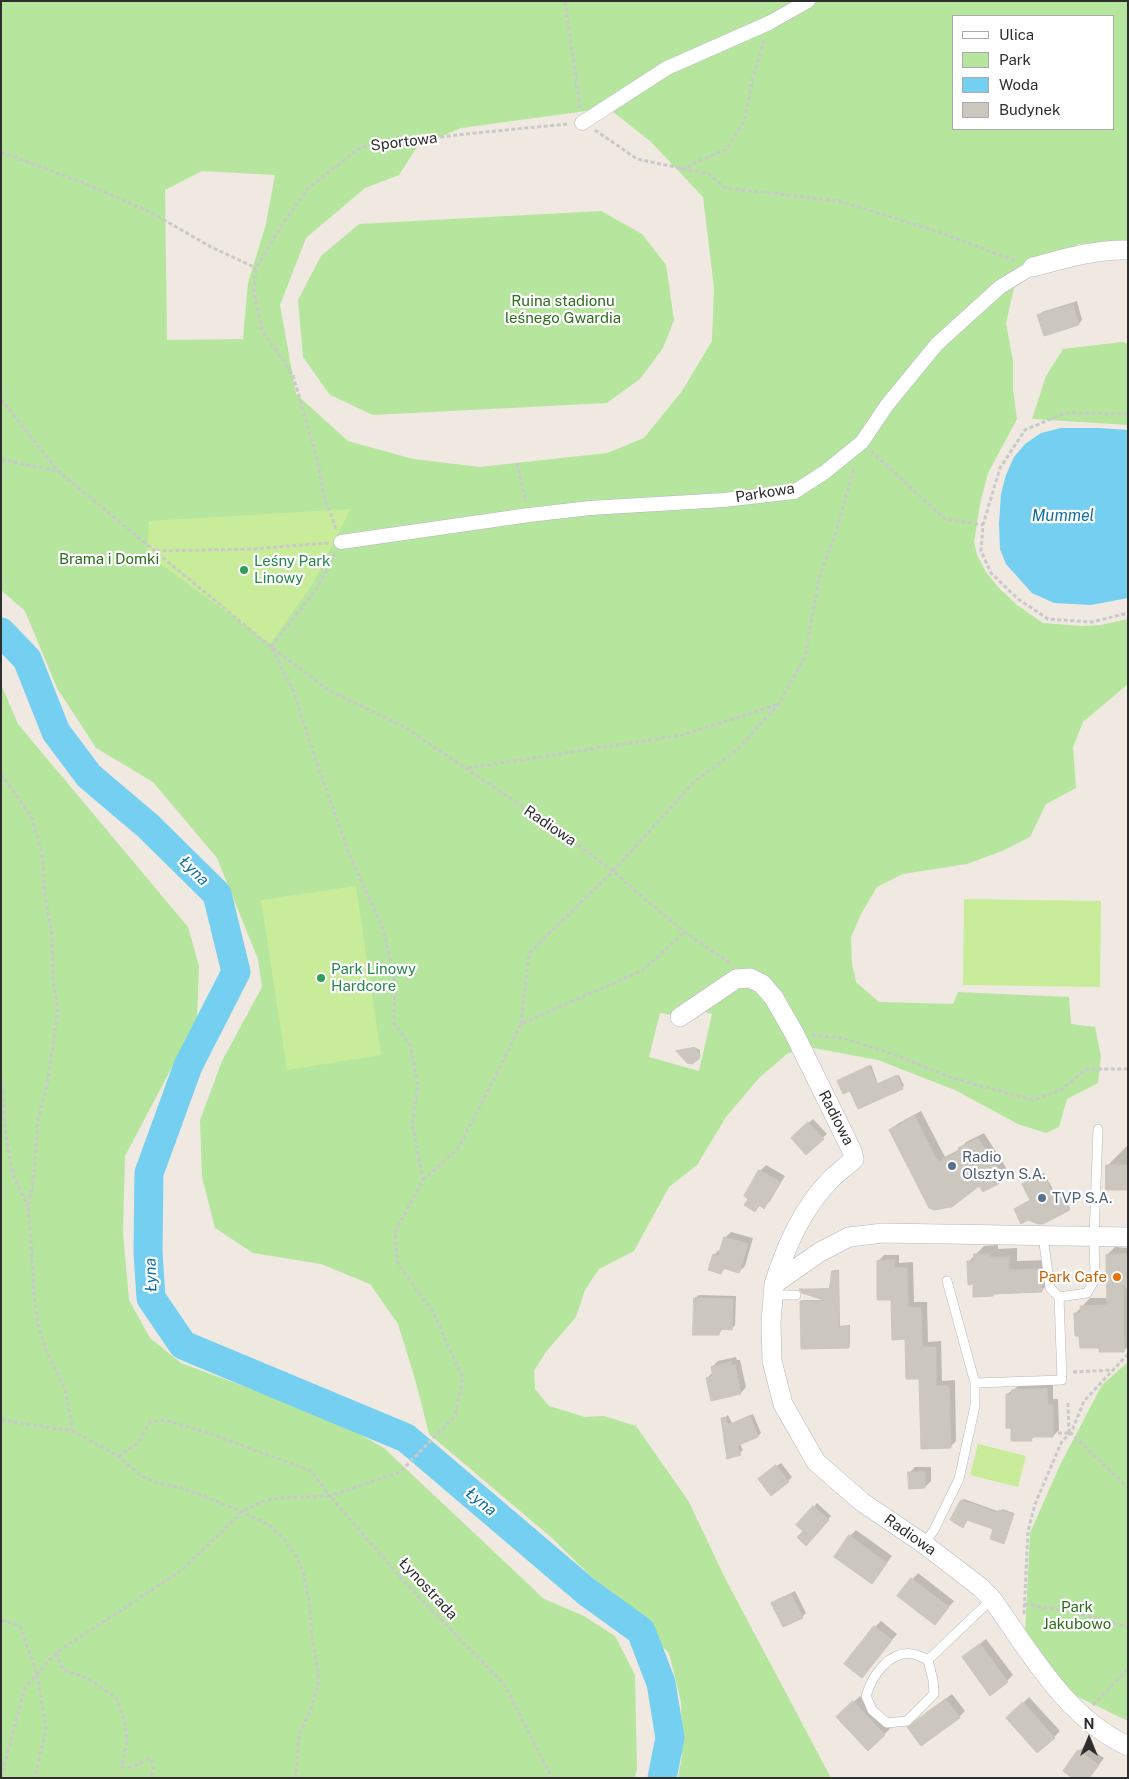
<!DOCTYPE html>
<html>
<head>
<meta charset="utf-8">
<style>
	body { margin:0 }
	#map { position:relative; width:1129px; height:1779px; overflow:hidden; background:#efe9e1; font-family:"Public Sans",sans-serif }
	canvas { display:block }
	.frame { position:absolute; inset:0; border:2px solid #2e2e2e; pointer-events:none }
	.legend { position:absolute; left:952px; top:15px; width:162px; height:115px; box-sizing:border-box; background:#fff; border:1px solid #ababab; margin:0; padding:6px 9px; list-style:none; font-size:15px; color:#2e2e2e }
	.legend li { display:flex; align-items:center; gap:10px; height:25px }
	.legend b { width:25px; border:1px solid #ababab }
	.north { position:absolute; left:1064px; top:1714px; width:50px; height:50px; -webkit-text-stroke:4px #fff; paint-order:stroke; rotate:0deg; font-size:14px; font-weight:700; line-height:20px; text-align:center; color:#2e2e2e }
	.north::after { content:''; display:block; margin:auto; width:18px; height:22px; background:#2e2e2e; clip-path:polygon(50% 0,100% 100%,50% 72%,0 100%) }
</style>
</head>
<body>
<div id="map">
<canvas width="1129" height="1779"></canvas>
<div class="frame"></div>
<ul class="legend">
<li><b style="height:6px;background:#fff"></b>Ulica</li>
<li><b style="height:14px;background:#b6e59e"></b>Park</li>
<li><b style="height:14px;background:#75cff0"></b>Woda</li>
<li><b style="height:14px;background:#cbc7bf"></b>Budynek</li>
</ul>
<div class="north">N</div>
</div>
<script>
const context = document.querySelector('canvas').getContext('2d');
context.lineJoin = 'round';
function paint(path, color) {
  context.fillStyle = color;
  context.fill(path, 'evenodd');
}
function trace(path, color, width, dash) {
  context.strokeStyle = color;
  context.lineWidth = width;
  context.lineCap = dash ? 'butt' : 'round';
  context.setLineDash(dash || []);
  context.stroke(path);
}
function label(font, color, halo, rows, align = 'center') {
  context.font = font + ' "Public Sans",sans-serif';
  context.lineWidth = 4.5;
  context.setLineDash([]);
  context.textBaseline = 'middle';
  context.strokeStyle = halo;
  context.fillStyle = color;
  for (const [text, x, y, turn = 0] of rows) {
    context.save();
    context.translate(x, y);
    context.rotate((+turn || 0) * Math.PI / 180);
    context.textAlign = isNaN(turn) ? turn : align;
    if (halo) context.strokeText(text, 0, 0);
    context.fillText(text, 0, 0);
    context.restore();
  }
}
paint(new Path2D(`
	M1,1H1128V241L1078,244L1014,288L1006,323L1013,361V389L1017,419L988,473L980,504L974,542L977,555L986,572L998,587L1017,605L1043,623L1081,626L1101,625L1128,619V684L1083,722L1073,747L1076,788L1046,804L1030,837L1002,851L967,864L903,874L877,887L861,914L851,937L852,963L856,982L879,1002L953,1004L958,992L1069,997L1071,1024L1095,1027L1101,1056L1098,1083L1067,1099L1059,1127L1046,1133L1018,1124L955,1090L878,1060L808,1047L787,1054L759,1078L726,1117L697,1165L669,1187L634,1251L599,1269L585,1290L576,1317L546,1352L534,1371L535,1389L549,1406L585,1417L604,1416L636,1426L689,1502L725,1578L831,1778H678L682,1756L681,1702L669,1653L552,1538L429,1434L415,1379L398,1324L370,1284L321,1264L253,1253L215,1228L202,1177L200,1120L222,1061L262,987L258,959L217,858L153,782L96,748L57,688L25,611L1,590ZM953,16H1113V129H953ZM608,108L650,141L703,197L714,288L712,341L682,391L644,438L607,453L480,467L413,459L348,441L296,394L280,305L306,238L365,188L399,175L417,147L461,128ZM202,171L275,175L266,224L248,283L243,339L167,340L165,190ZM699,1011L712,1014L699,1071L649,1057L660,1013L688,1018Z
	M601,211L642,234L666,265L674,320L663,348L640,379L607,403L373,415L330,395L303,357L298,300L321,256L359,224Z
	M1122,342L1128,344V425L1032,419L1046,376L1063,349Z
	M1,684L18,724L188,927L199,966L197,1020L125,1156L123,1233L129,1300L150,1338L181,1363L334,1420L384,1448L544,1599L584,1616L615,1636L635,1675L637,1769L635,1778H1Z
	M1128,1362V1721L1070,1693L1025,1633L1030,1533L1060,1465L1102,1385Z`), '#b6e59e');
paint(new Path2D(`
	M351,509L312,585L270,644L147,554L149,521Z
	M356,886L381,1055L287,1070L261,900Z
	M964,899L1101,901L1100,987L963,985Z
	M978,1444L1026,1456L1018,1487L970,1475Z`), '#c9ec9a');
paint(new Path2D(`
	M1061,428H1099L1128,430V598L1091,605L1054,603L1032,593L1006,564L1000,549L999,524L1001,494L1006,475L1014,457L1025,444L1041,433Z`), '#75cff0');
paint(new Path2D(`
	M1077,301L1082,320L1079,324L1045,334L1039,316L1042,312Z
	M694,1047L700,1050V1056L688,1062L678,1051Z
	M871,1065L878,1084L899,1075L904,1086L858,1107L850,1089L839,1081Z
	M921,1111L945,1157L960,1149L966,1142L984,1133L1010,1174L1004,1180L983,1190L980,1184L952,1206L891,1130L897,1124Z
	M813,1119L827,1134L806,1153L793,1138Z
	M1128,1145V1188L1107,1166Z
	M766,1165L785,1176L770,1201L764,1207L761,1205L755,1210L750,1198L746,1196L760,1171Z
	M1044,1173L1058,1199L1064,1196L1070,1208L1069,1209H1015L1031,1200L1025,1183Z
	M731,1232L753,1238L745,1266L739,1272L726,1268L720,1273L714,1255L720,1249H722L725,1238Z
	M998,1245V1249L1017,1248V1261L1050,1260L1051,1281L1042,1290L996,1292L993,1295L974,1283L968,1262L984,1246Z
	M1115,1247L1128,1248V1347L1123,1351L1100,1347L1076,1313L1090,1298H1108L1107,1255Z
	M884,1255H899V1263L913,1262L914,1302H927L928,1342L941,1341L942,1381L955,1380L956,1441L950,1447L920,1377L878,1261Z
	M834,1270H839L840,1326L850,1325V1345L849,1347L802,1302L803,1300H826L801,1290L830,1288Z
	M699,1295L736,1296L735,1325L732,1328H723L719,1334L695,1298Z
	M736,1357L737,1360H740L746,1387L741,1393L707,1378L713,1372L712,1367L718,1361Z
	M1053,1384V1399H1058L1059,1430L1053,1436H1035L1031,1440L1007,1394L1020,1385Z
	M753,1414L761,1433L758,1436L740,1444L743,1450L740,1453L723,1419L728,1415L732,1423Z
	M781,1463L792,1477L788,1481L763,1475Z
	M915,1467H931V1481L925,1487L909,1473Z
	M964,1499L1000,1512L1002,1509L1014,1513L1004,1542L995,1529L968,1519L964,1525L962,1500Z
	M817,1503L831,1516L810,1540L804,1531L814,1507Z
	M856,1530L892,1556L872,1583L850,1536Z
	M918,1573L954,1601L935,1623L899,1595Z
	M795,1591L806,1613L802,1617L773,1604L776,1600Z
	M881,1621L897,1634L862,1677L875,1627Z
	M986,1639L1013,1675L1007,1681L964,1657Z
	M952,1694L965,1711L959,1717L909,1727Z
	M860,1696L890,1729L868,1749L838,1717Z
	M1029,1697L1060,1731L1054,1737L1008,1718Z
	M1085,1745L1104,1758L1089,1778H1074L1079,1751Z`), '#0003');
trace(new Path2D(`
	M1,632L27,659L56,732L89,776L148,826L217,894L236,972L188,1066L149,1173L148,1252L151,1298L183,1345L406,1438L587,1592L641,1631L661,1683L670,1738L662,1778`), '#75cff0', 29);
const building = new Path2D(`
	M1073,304L1079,325L1044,336L1037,315Z
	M692,1048L696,1049L700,1055L699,1059L692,1064L687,1063L676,1051Z
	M869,1066L877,1084L897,1075L903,1089L858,1109L850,1091L843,1094L837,1081Z
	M915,1116L938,1162L960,1151L958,1148L978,1138L1004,1181L983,1192L979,1186L952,1207L934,1210L929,1208L889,1130Z
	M808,1122L824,1139L806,1155L791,1138Z
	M1106,1165H1128V1190H1106Z
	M759,1170L780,1182L764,1209L759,1205L755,1212L744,1205L748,1199L744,1196Z
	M1043,1174L1056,1200L1063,1197L1070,1210L1043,1224H1038L1028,1220L1021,1224L1014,1209L1030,1200L1022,1184Z
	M724,1237L748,1244L739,1273L723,1268L721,1274L708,1270L713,1254L718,1256Z
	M974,1254H989V1257H1009V1270L1041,1269L1042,1292L993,1294V1296L973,1297V1284L968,1285L967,1261H974Z
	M1128,1254V1289L1123,1284L1124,1352H1099V1348H1080L1079,1336H1075L1074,1313H1081L1080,1306L1107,1305L1106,1255Z
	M894,1260V1268H907L908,1307L921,1308L922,1347H936V1386H949L951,1448L921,1449L919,1379H906L905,1339L892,1340L891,1300H877V1261Z
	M832,1271H838L839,1327L849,1326V1348L801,1349L800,1301H827L802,1293L799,1289H829Z
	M694,1298L733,1299L732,1330L720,1329L719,1335H693Z
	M731,1362V1366L735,1365L741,1394L711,1401L706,1378L713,1376L711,1367Z
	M1047,1389L1048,1405H1053V1437H1031L1032,1441H1011V1428H1006V1394H1012V1390Z
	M750,1416L758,1437L737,1446L741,1455L727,1459L721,1418L725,1417L728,1425Z
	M776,1465L789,1482L771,1496L758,1479Z
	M908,1472H925V1488L909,1489Z
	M961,1500L998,1513L999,1510L1014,1514L1004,1544L990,1539L993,1529L967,1520L963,1528L950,1520Z
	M813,1506L829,1520L806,1546L797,1537L803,1531L796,1525Z
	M849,1535L887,1563L872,1584L834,1557Z
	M911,1578L949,1607L935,1625L897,1596Z
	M791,1594L803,1618L783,1627L771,1603Z
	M874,1626L892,1640L862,1678L844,1664Z
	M980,1644L1008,1682L990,1696L962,1657Z
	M946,1699L960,1718L921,1746L907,1727Z
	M853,1701L885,1735L868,1751L836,1717Z
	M1023,1702L1055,1738L1037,1753L1006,1718Z
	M1078,1750L1099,1765L1089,1778H1072L1063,1771Z`);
paint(building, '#cbc7bf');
trace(building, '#cbc5ba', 1);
const service = new Path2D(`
	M1043,1236L1050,1288L1059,1297L1087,1293L1095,1279L1094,1237L1098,1129
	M774,1295H796
	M975,1383L1062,1380L1059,1297
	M924,1544L934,1530L959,1479L975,1406V1383L947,1281
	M928,1660L933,1680L934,1694L907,1721L887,1723L872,1710L866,1696C872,1676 889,1650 913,1654C918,1655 924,1658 928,1660L992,1599`);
const pedestrian = new Path2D(`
	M582,123L667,68L769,23L808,1
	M341,542L529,515L590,508L724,500L794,492L825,472L862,442L887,405L937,344L1000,287L1033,267`);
const minor = new Path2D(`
	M1033,267C1063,259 1096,249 1128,250
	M680,1017L736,979L750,978L762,984L774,998L794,1033L852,1151L854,1159C847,1166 838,1172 831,1179C802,1209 786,1246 774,1284
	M1128,1237L883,1233L849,1237L820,1252L774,1284L771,1322L772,1361L783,1404L816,1462L862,1502L924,1544L980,1587L992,1599C1030,1652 1066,1718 1128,1746`);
trace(service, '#b4b7c1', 10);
trace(pedestrian, '#b4b7c1', 15);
trace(minor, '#b4b7c1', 20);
trace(new Path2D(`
	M565,1L580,108
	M595,130L637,159L709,174L725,188L839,201L936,231L1016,261
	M1,152L86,184L152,213L211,247L256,268
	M681,169L727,149L745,119L752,81L764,40
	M1,399L58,471L271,647L330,691L404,727L561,832L613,871L640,895L685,932L730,963
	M1128,414L1065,413L1025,430L1000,468L983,525L981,551L991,573L1018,599L1048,619L1092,622L1128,613
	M871,451L945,519L983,525
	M1,459L13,462L57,471
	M517,463L526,502
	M336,529L324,496L317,459L293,375L262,330L254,291L256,268L282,225L308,188L361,147L465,134L568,124
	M156,551L252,549L329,543
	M468,768L682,735L777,705
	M1,774L32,818L42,853L45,896L52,935L53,982L58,1008L47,1086L38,1119L34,1176L28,1206L33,1270L34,1295L38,1326L48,1355L65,1389L73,1431
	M521,1024L529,953L613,871L695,781L737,750L778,705L805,657L819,578L836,532L854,468
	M812,1035L843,1038L893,1054L952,1078L1033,1100L1061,1090L1086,1069H1128
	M1,1078L6,1136L13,1175L28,1206
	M423,1180L457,1150L493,1081L521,1024L643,970L685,932
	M1128,1354L1084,1401L1071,1433L1128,1488
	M1073,1372L1112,1370
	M1068,1403L1069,1433
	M1,1420L73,1431L118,1456L140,1475L157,1483L179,1487L206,1497L242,1512L269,1525L285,1540L296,1556L303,1572L309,1600L312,1639L318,1669V1685L311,1709L299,1735L296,1778
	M1058,1433H1070
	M118,1456L137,1444L150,1422L165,1420L211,1434L311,1471L330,1496L400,1472L455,1416L463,1378L433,1312L397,1262L395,1232L423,1180L412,1123L418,1085L410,1045L394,1023L395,984L384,931L349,854L310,743L294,692L271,647L318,587L335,554
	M1128,1563V1587
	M1024,1604L1073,1612L1128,1627
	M1024,1614L1028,1531L1035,1504L1062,1441L1071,1433
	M1,1620L20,1626L37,1674L46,1729L35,1778
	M56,1653L63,1670L87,1678L116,1698L125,1722L127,1742L122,1767H133L149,1758C154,1764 155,1771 150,1778
	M1093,1705L1128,1669
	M1,1778L25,1687L56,1653L182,1570L242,1512L262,1501L279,1498L330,1496L407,1585L504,1684L552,1778`), '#c9c9c9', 3, [4, 2.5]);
trace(service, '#fff', 9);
trace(pedestrian, '#fff', 14);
trace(minor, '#fff', 19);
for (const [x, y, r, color] of [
	[244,570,5,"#2e9e5b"],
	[321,978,5,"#2e9e5b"],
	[952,1166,5,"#5c6f8a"],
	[1042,1198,5,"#5c6f8a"],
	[1117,1277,5,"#e8710a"]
]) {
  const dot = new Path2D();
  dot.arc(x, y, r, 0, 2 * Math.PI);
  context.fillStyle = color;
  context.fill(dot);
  trace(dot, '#fff', 2);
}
label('15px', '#2e2e2e', '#fff', [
	["Sportowa",404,142,-7],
	["Parkowa",765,493,-9],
	["Radiowa",550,826,34],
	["Radiowa",836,1118,63],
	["Radiowa",910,1535,35],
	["Łynostrada",428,1589,47]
]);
label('15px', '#2c6e1b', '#fff', [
	["Ruina stadionu",563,301],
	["leśnego Gwardia",563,318],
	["Brama i Domki",109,559],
	["Park",1077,1607],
	["Jakubowo",1077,1624]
]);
label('15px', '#27864d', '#fff', [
	["Leśny Park",254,561],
	["Linowy",254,578],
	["Park Linowy",331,969],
	["Hardcore",331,986]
], 'left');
label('15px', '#4e5e75', '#fff', [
	["Radio",962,1157],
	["Olsztyn S.A.",962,1174],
	["TVP S.A.",1052,1198]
], 'left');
label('15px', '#c56008', '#fff', [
	["Park Cafe",1107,1277]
], 'right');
label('italic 16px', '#0d6fa3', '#fff', [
	["Mummel",1063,516],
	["Łyna",194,871,45],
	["Łyna",151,1275,-92],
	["Łyna",481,1502,40]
]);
</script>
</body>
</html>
